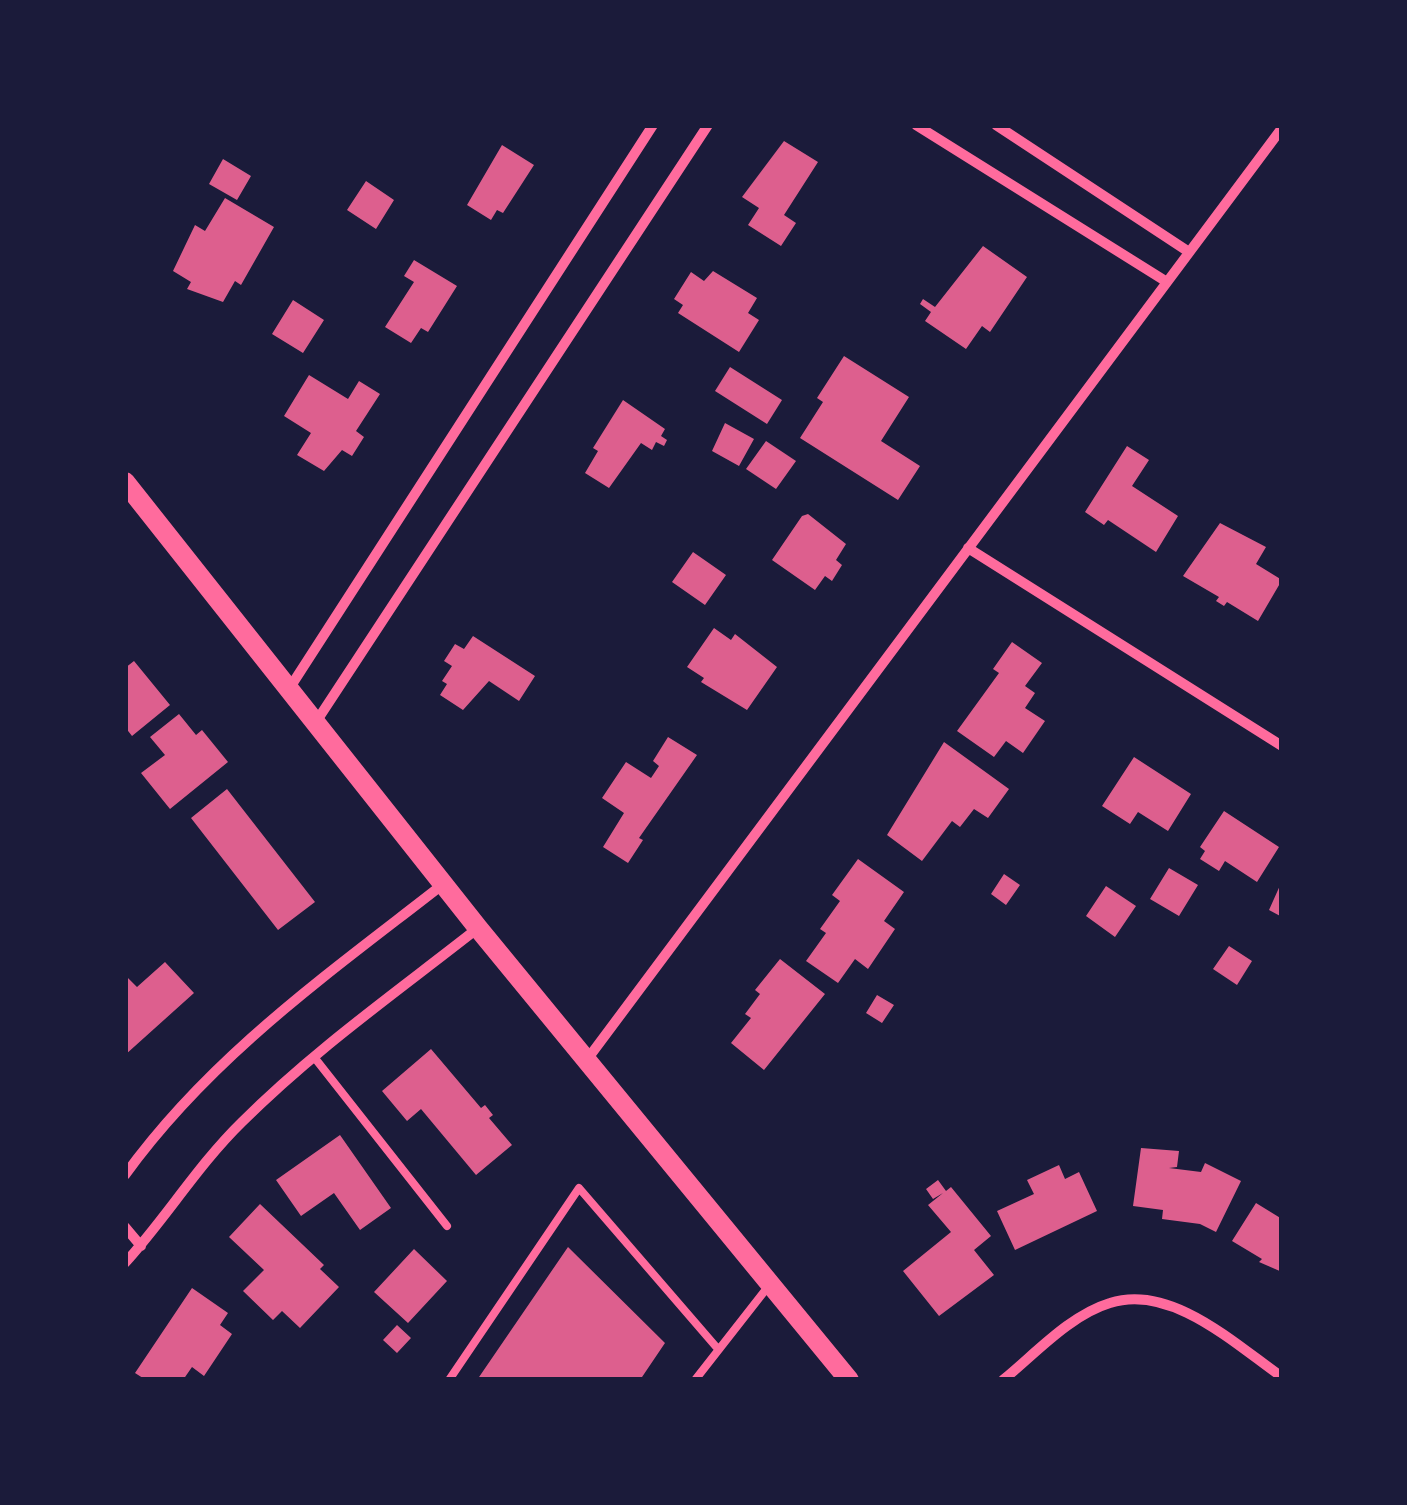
<!DOCTYPE html>
<html>
<head>
<meta charset="utf-8">
<style>
	body { margin:0 }
	#map { position:relative; width:1407px; height:1505px; overflow:hidden; background:#1b1b3a; font-family:"Fira Sans",sans-serif }
	canvas { display:block }
	.frame { position:absolute; inset:0; border:128px solid #1b1b3a; pointer-events:none }
</style>
</head>
<body>
<div id="map">
<canvas width="1407" height="1505"></canvas>
<div class="frame"></div>
</div>
<script>
const context = document.querySelector('canvas').getContext('2d');
context.lineJoin = 'round';
function paint(path, color) {
  context.fillStyle = color;
  context.fill(path, 'evenodd');
}
function trace(path, color, width, dash) {
  context.strokeStyle = color;
  context.lineWidth = width;
  context.lineCap = dash ? 'butt' : 'round';
  context.setLineDash(dash || []);
  context.stroke(path);
}
paint(new Path2D(`
	M784,141L818,162L784,215L796,223L781,246L748,225L759,208L742,197Z
	M502,145L534,165L503,213L497,210L491,220L467,205Z
	M223,159L251,176L237,200L209,184Z
	M366,181L394,200L376,229L347,210Z
	M225,198L274,227L241,285L235,281L223,302L187,289L191,282L173,271L195,225L205,231Z
	M983,246L1027,277L990,332L982,326L966,349L925,321L931,312L920,304L923,299L935,307Z
	M414,260L457,286L428,332L421,328L411,343L385,327L414,282L404,276Z
	M713,271L757,298L748,313L759,320L739,352L678,313L683,305L674,299L691,272L704,281Z
	M293,300L324,320L303,353L272,334Z
	M844,356L909,397L881,441L920,466L898,500L800,438L823,402L817,398Z
	M730,367L782,400L767,424L715,391Z
	M309,375L348,399L359,381L380,394L356,431L364,437L352,456L342,450L324,471L297,455L311,433L284,416Z
	M623,400L665,429L661,436L667,440L664,446L656,442L652,450L641,443L609,488L585,473L598,451L593,448Z
	M725,423L754,439L739,466L712,451Z
	M766,441L796,461L776,489L746,469Z
	M1127,446L1149,460L1132,486L1178,516L1156,552L1108,520L1104,525L1085,512Z
	M808,514L846,544L836,560L842,565L832,581L825,576L815,590L772,560L802,516Z
	M1220,523L1266,547L1256,564L1282,580L1258,621L1227,602L1224,606L1216,601L1219,597L1183,576Z
	M693,552L726,575L705,605L672,582Z
	M714,628L731,640L735,634L777,667L747,710L701,682L704,678L687,667Z
	M473,636L535,676L519,701L489,681L463,710L440,695L447,684L442,681L452,666L444,661L455,644L464,649Z
	M1012,642L1042,663L1025,686L1035,693L1025,708L1045,721L1023,753L1006,741L994,757L957,731L999,673L993,669Z
	M134,661L170,705L132,736L125,727V668Z
	M179,714L196,735L202,730L228,762L170,809L141,773L165,755L150,737Z
	M668,737L697,755L639,838L643,840L628,863L603,847L624,813L602,798L626,762L651,778L659,766L653,761Z
	M944,742L1009,789L988,818L974,809L960,827L952,821L922,861L887,835Z
	M1134,757L1191,794L1168,831L1138,812L1130,824L1102,806Z
	M227,789L315,902L278,930L191,818Z
	M1224,811L1279,847L1257,882L1225,861L1219,871L1200,859L1205,851L1200,847Z
	M858,859L904,892L884,921L895,929L868,969L855,959L838,983L806,961L826,933L820,929L840,901L832,895Z
	M1169,868L1198,885L1179,916L1150,899Z
	M1004,874L1020,885L1006,905L991,894Z
	M1282,881V917L1269,910Z
	M1106,886L1136,906L1115,937L1086,916Z
	M1229,946L1252,961L1237,985L1213,969Z
	M780,959L825,994L764,1070L731,1043L751,1018L745,1014L760,994L755,990Z
	M165,962L194,993L125,1055V975L137,987Z
	M877,995L894,1005L882,1023L866,1013Z
	M431,1049L481,1108L485,1105L493,1115L489,1118L512,1145L476,1175L421,1109L407,1121L382,1091Z
	M340,1135L391,1208L360,1230L334,1193L301,1216L276,1180Z
	M1141,1148L1179,1151L1177,1167L1169,1168L1201,1172L1205,1163L1241,1181L1216,1232L1200,1224L1162,1219L1163,1210L1133,1206Z
	M1059,1165L1065,1179L1079,1172L1097,1211L1015,1250L997,1211L1034,1194L1027,1180Z
	M938,1180L946,1191L951,1187L991,1236L974,1250L994,1275L939,1316L903,1271L951,1232L928,1205L943,1193L933,1199L926,1189Z
	M1256,1203L1282,1219V1272L1259,1262L1262,1259L1232,1241Z
	M260,1204L324,1265L320,1269L339,1287L300,1328L282,1311L273,1320L243,1291L264,1270L229,1237Z
	M568,1247L665,1343L640,1380H477Z
	M414,1249L447,1281L408,1323L374,1292Z
	M192,1288L228,1313L220,1325L232,1334L204,1376L192,1367L183,1380H146L135,1373Z
	M397,1325L411,1338L397,1353L383,1340Z`), '#dd5f8e');
trace(new Path2D(`
	M314,1057L447,1226
	M449,1380L579,1188L718,1349
	M695,1380L767,1288`), '#ff6b9d', 8);
trace(new Path2D(`
	M916,125L1167,282
	M996,125L1189,252
	M968,548L1282,746
	M289,689L653,125
	M316,722L708,125
	M586,1061L1282,128
	M125,1175C211,1056 328,974 442,885
	M125,1227L141,1246
	M125,1263C166,1218 198,1165 242,1122C314,1050 398,991 478,928
	M1003,1380C1035,1354 1070,1315 1110,1303C1171,1283 1236,1345 1282,1377`), '#ff6b9d', 10);
trace(new Path2D(`
	M125,482L478,928L849,1380`), '#ff6b9d', 20);
</script>
</body>
</html>
